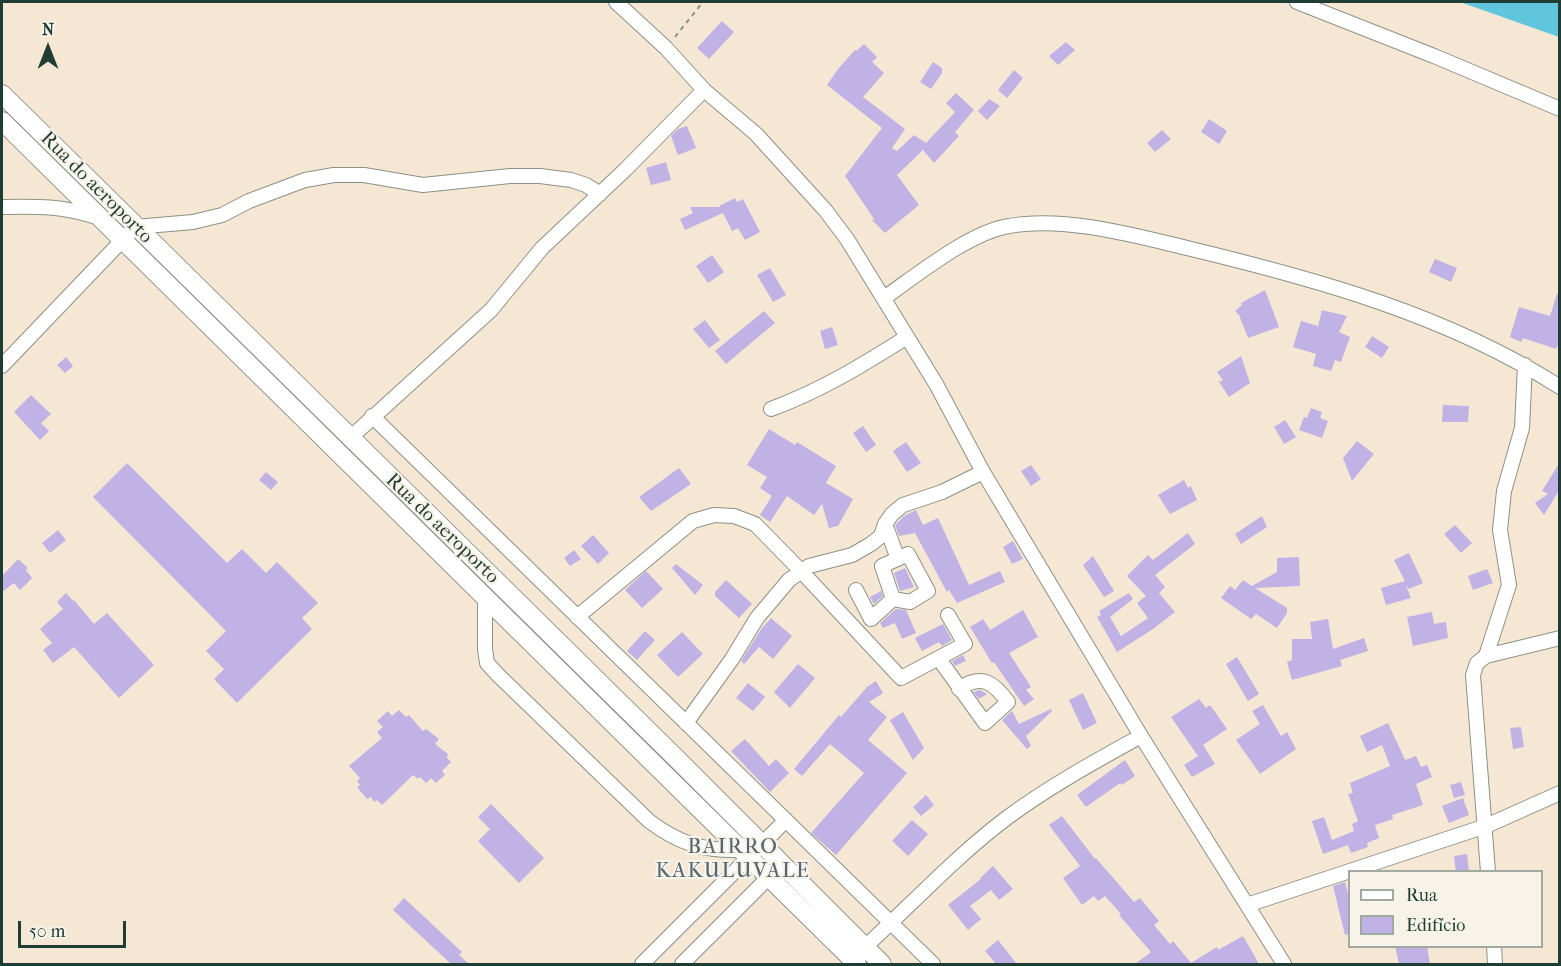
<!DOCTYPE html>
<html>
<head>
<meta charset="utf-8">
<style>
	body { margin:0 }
	#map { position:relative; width:1561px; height:966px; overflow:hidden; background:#f5e7d3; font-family:"IM FELL French Canon",serif }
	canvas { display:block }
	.frame { position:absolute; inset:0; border:3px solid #1f3d34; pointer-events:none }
	.legend { position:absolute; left:1348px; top:870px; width:195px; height:78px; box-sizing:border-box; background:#f7f3e8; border:2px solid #a1aaa0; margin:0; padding:8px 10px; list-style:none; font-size:18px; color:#1f3d34 }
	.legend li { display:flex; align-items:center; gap:12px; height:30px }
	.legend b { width:30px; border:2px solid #a1aaa0 }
	.north { position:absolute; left:18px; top:18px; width:60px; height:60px; -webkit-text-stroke:4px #f7f3e8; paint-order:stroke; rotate:0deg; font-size:16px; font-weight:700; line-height:24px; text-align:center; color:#1f3d34 }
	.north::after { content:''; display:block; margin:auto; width:21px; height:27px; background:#1f3d34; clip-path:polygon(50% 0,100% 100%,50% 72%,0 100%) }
	.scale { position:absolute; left:18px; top:921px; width:108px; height:27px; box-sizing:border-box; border:3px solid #1f3d34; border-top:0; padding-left:8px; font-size:18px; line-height:21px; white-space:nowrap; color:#1f3d34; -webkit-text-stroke:4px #f7f3e8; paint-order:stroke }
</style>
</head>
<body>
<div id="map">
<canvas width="1561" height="966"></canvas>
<div class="frame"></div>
<ul class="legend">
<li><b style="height:8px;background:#fff"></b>Rua</li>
<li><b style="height:16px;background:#c0b2e5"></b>Edifício</li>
</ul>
<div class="north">N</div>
<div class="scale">50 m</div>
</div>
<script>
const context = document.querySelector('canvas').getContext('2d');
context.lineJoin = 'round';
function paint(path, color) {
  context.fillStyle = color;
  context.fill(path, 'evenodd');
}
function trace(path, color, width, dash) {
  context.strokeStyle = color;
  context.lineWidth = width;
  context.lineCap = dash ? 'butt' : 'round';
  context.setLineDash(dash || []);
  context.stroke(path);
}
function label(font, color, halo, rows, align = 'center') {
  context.font = font + ' "IM FELL French Canon",serif';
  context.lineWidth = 4.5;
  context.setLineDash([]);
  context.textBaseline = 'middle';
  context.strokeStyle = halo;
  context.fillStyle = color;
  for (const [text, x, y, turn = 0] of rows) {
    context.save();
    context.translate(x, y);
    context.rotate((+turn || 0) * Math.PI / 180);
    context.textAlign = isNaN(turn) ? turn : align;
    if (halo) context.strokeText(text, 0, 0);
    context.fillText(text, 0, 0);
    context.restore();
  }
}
paint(new Path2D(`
	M1460,2H1559V37Z`), '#60c6dd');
paint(new Path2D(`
	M722,21L734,32L709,59L697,48Z
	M1066,42L1075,50L1058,65L1049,56Z
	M864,44L877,57L872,62L884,73L863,97L905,129L892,148L897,151L914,135L926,143L955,112L946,103L956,93L974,110L955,132L959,136L934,163L923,150L897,175L919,205L885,233L872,220L874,219L845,176L882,128L827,85L838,69L855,50L856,51Z
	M933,62L942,68V73L931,89L920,82Z
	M1014,70L1023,78L1007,98L998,90Z
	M989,99L1000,106L987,120L978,111Z
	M1209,119L1227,131L1219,144L1201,132Z
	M687,126L696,148L678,155L671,136L678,129Z
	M1162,130L1171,139L1155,152L1147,143Z
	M666,162L671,180L651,185L646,168Z
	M735,198L737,202L743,199L760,232L745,240L738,228L732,231L723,213L685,230L680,219L693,213L690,207H720L719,206Z
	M712,255L724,272L708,283L696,266Z
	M1435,259L1457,268L1451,282L1429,272Z
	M770,268L786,295L773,302L757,275Z
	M1265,290L1279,327L1248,338L1239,315L1235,311L1242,305L1241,303Z
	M1557,294H1560V340L1556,349L1523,338L1521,342L1510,337L1519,307L1550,316Z
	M1322,310L1347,316L1339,332L1350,337L1341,362L1335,360L1331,371L1313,366L1316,354L1293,347L1301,321L1318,326Z
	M764,311L775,323L726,364L715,351Z
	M705,320L720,340L709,348L693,329Z
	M832,327L838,345L825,349L820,331Z
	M1372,336L1389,347L1382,358L1365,347Z
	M1241,356L1250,383L1229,397L1219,382L1223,380L1217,372Z
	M66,357L73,366L65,373L57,365Z
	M31,395L51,414L41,423L49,431L40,440L14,412Z
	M1443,405L1469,406L1468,422H1442Z
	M1311,408L1322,412L1320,418L1328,421L1322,438L1299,430L1304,417L1307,418Z
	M1285,420L1296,437L1284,444L1274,427Z
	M863,426L876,445L866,452L853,433Z
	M769,429L795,445L797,442L836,466L826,483L853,499L838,526L829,528L822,504L814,515L787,496L770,522L760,515L772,496L760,488L767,477L747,465Z
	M1357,441L1374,454L1352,481L1343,458Z
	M906,442L921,463L907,472L893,451Z
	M1560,462V489L1544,515L1535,503L1548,494L1542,491Z
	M127,463L227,563L242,549L266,573L277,562L318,603L302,618L312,629L237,703L214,679L224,669L206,651L226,631L93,497Z
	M1031,465L1041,479L1031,486L1021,471Z
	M679,468L691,484L651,511L639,497Z
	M266,472L278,482L271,490L259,480Z
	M1184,480L1188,488L1191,486L1197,500L1170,514L1158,495Z
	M916,510L923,525L938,518L969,585L1000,571L1005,582L957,603L949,590L947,592L915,533L899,536L895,525L904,516Z
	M1262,516L1267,527L1241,544L1235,534Z
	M1455,525L1472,543L1461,553L1444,534Z
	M58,530L66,540L50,553L42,543Z
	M1188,533L1195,544L1155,575L1165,587L1159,593L1175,612L1153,629L1117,652L1097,617L1101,615L1099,611L1129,593L1133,599L1110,617L1121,636L1148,618L1137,603L1146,596L1127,576L1148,555L1153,560Z
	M593,535L609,553L598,564L581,546Z
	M1013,541L1023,559L1012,564L1003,547Z
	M574,550L581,559L570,566L564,558Z
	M1409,553L1423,583L1409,589L1406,585L1411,598L1386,605L1381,588L1405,581L1394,560Z
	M1093,556L1114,591L1104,597L1083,565Z
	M1299,557L1300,586L1255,588L1287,608V613L1277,628L1256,614L1251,619L1221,598L1230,586L1235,590L1243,580L1252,586L1277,572V558Z
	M18,559L28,568L26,570L32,578L20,590L14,583L2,592V576Z
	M676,564L703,585L695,595L672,568Z
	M905,568L914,587L900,591L894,573Z
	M1487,569L1493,583L1473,590L1468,576Z
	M646,571L663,589L642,608L625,590Z
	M726,580L752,604L739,618L715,596V592Z
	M881,591L883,596L874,604L870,597Z
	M66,593L73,601L74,600L94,624L107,613L154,665L119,698L74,647L53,663L43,650L52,643L40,629L63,609L57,602Z
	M896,609L906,610L916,633L902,639L895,623L883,628L880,623Z
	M1023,610L1038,637L1009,653L1031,687L1026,690L1034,699L1024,706L994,662L992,663L970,627L983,619L990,630Z
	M1432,612L1434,624L1446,622L1448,638L1413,646L1407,617Z
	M771,618L792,636L773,659L759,647L744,664L741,661L762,628Z
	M1328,619L1333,649L1364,638L1368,651L1340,660L1342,666L1292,680L1287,662L1292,660V639H1312L1310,622Z
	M943,624L952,640L942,646L939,642L922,651L915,638Z
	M645,631L655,640L637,660L627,651Z
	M682,632L703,654L678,677L657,655Z
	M963,655L966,661L955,666L952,661Z
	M1237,657L1259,694L1248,701L1226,664Z
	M798,664L815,678L790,708L774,692Z
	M876,681L883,693L869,702L887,717L868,740L907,773L836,855L811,833L864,773L830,744L802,776L794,769L839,715L841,717L867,687Z
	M748,683L765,697L753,711L736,698Z
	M980,690L987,694L979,699L973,692Z
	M1083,693L1097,723L1083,730L1069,700Z
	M1199,699L1206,708L1210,705L1227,729L1203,745L1215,764L1192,777L1184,765L1198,756L1171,717Z
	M1263,705L1281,736L1287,732L1296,749L1260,774L1236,740L1260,724L1252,711Z
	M1051,709L1052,711L1026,736L1031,746L1027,749L1002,720L1012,711L1019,724Z
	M399,710L406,717L409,715L423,731L426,729L439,739L435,744L448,754L447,758L451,762L442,771L445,775L436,783L431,778L426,783L420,777L418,779L413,775L382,805L377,800L374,802L371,797L367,799L357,787L360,785L357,781L360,778L349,766L382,738L377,732L383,727L377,721L388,711L392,716Z
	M903,712L924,748L913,760L890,720Z
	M1388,723L1405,760L1416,756L1421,767L1427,765L1432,777L1416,784L1423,805L1392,815L1393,819L1375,825L1379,838L1367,843L1368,847L1351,853L1348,845L1323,854L1312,821L1324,817L1332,840L1354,831L1352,824L1358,821L1348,794L1353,793L1350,783L1390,766L1382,745L1367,752L1360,736Z
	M1521,727L1524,747L1513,749L1510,728Z
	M745,739L769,766L776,759L789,773L770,792L731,751Z
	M1125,760L1135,776L1122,785L1120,783L1086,807L1077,795Z
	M1461,782L1465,795L1454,798L1450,785Z
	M926,795L934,805L921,816L913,807Z
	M1463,798L1469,815L1449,823L1442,806Z
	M491,804L544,858L519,883L478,841L490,829L478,817Z
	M1062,816L1095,859L1096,858L1134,902L1140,898L1159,921L1154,925L1170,944L1173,941L1191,963L1217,947L1218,950L1243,936L1259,964H1135L1151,952L1119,915L1121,914L1105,896L1098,901L1094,896L1082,905L1063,878L1080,866L1049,825Z
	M912,820L928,834L908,856L892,841Z
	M1467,854L1469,872H1456L1454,856Z
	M993,866L1013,889L999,900L991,890L970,906L981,919L968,930L948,905L981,879L980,878Z
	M1345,882L1350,901V934L1345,935L1333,886Z
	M404,898L462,952L459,955L469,964H451L393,910Z
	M998,940L1017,964H996L985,951Z
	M1395,946H1427L1430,964H1399Z`), '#c0b2e5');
const minor = new Path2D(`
	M616,2L666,48L704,90L756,134L826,211L847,239L936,384L983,472L1141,736L1284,964
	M1297,2L1434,56L1560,109
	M2,207C38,206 62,206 97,217
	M884,298C917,275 970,232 1009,226C1064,216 1133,235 1187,248C1316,279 1447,315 1560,387
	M2,366L135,227L193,222L222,215L249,201L305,180L334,175H364L423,185L510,176H540L571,180L586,185L600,194
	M771,409C822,390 861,366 907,337
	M372,416L933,964
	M350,438L491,310L542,248L626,169L704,90
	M885,524L898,559
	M908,554L928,591L910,602L893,599L882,566Z
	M856,590L871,619L893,599
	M485,598V649L487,663L498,675L649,821C678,843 703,851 739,850
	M577,617L693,521L714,515L734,516L755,524L801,571L901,678L965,644L948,615
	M1486,656L1509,585L1500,530L1504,491L1522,428L1525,365
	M939,659L985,723L1008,702C994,683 982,673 959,689
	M686,723L732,659L757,618L789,580L809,566L852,555L871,544L881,536L885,524L892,514L903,505L942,492L983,472
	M1488,872L1473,675L1477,663L1486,656L1560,638
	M1247,905L1486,826L1560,793
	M1494,946L1495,964
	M865,947C912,904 956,856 1008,817C1050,786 1096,761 1141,736
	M642,964L786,820
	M682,964L768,878`);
const major = new Path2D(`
	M2,94L677,759L882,964
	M2,121L857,964`);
trace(minor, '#8a9284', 16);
trace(major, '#8a9284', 20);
trace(new Path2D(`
	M675,37L703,2`), '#8a9284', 2, [4.5, 4.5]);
trace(minor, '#fff', 14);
trace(major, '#fff', 18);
label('20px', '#1f3d34', '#f7f3e8', [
	["Rua do aeroporto",96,188,45],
	["Rua do aeroporto",442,529,44]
]);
context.letterSpacing = '1.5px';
label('21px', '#576672', '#f7f3e8', [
	["BAIRRO",733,848],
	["KAKULUVALE",733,872]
]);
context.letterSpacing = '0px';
</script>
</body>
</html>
